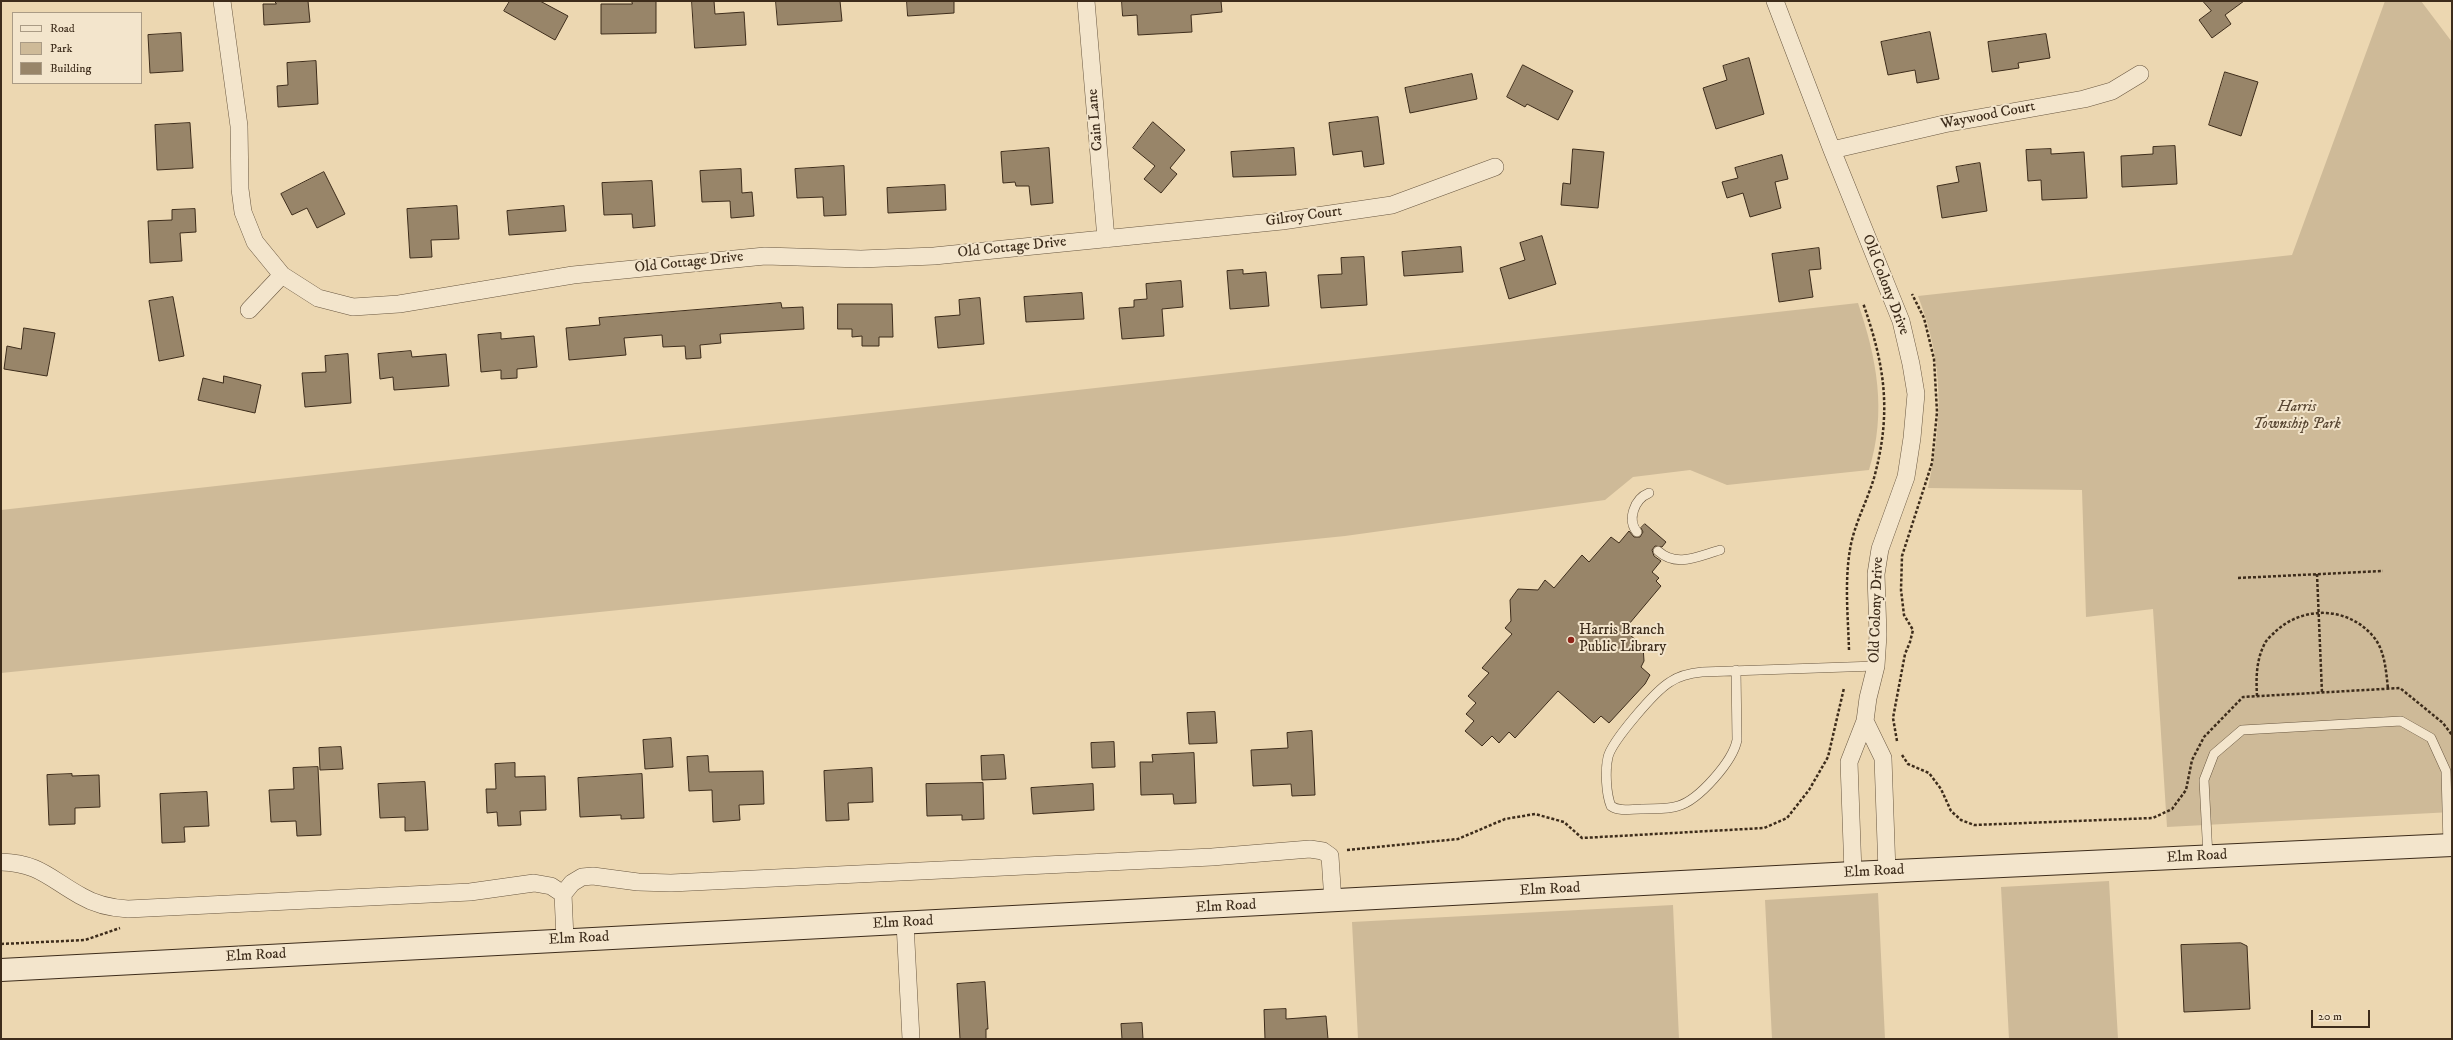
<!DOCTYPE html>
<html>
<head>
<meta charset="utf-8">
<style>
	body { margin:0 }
	#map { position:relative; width:2453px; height:1040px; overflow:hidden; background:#ecd7b1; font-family:"IM FELL DW Pica",serif }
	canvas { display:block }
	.frame { position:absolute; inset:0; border:2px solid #3d2c1b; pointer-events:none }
	.legend { position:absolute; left:12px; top:12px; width:130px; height:72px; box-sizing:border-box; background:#f3e5cc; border:1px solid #aa9b85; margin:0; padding:5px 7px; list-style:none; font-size:12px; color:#3d2c1b }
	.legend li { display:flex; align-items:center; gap:8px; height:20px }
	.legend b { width:20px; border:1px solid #aa9b85 }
	.scale { position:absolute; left:2311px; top:1010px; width:59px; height:18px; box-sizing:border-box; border:2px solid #3d2c1b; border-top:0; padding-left:5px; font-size:12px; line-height:14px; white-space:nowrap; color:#3d2c1b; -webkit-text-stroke:3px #f3e5cc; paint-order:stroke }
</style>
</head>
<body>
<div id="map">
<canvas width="2453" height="1040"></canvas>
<div class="frame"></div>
<ul class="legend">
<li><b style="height:5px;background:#f3e5cc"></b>Road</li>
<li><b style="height:11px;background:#ceba98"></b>Park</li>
<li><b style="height:11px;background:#988569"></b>Building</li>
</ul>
<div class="scale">20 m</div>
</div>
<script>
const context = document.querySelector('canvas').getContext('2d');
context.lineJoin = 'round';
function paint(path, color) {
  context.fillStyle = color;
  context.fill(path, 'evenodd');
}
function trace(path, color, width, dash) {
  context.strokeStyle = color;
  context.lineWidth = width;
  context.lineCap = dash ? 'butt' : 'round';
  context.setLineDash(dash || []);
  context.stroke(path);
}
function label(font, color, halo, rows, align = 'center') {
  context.font = font + ' "IM FELL DW Pica",serif';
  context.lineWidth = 4;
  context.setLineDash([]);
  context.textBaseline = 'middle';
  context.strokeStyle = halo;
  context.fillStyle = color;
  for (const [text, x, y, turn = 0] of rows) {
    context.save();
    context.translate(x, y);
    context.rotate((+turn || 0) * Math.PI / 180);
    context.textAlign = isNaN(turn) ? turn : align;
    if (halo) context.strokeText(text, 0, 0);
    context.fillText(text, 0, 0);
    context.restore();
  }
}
paint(new Path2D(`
	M2385,1H2421L2452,42V812L2167,827L2153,609L2086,617L2082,490L1928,488C1943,419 1944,363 1918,296L2292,255Z
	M1858,303C1877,359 1887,412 1869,470L1727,485L1690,470L1633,477L1605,500L1345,536L1,673V510Z
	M2109,881L2118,1039H2009L2001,887Z
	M1878,893L1885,1039H1772L1765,900Z
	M1673,905L1679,1039H1358L1352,922Z`), '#ceba98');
const building = new Path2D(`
	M275,1H308L310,22L264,25L263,4H276Z
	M510,1H540L568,16L555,40L504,11Z
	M632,1H656V33L601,34V4H632Z
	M692,1H714L715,14L744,12L746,45L695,48Z
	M776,1H840L842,21L778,25Z
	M907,1H954V13L908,16Z
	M1122,1H1221L1222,12L1191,15L1192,32L1138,35L1137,15L1123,16Z
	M2203,1H2244L2225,15L2231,24L2212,38L2199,20L2211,11Z
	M1930,32L1939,79L1917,83L1915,70L1888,75L1881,42Z
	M181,33L183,71L150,73L148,35Z
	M2046,34L2050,58L2018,63L2019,68L1992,72L1988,42Z
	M1749,58L1764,114L1716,129L1703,88L1727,80L1723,66Z
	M316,61L318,104L278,107L277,86L288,85L287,63Z
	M1523,65L1573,91L1558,120L1527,104L1525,107L1507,97Z
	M2225,72L2258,82L2241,136L2209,125Z
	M1472,74L1477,99L1410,113L1405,88Z
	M1378,117L1384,164L1364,167L1362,151L1333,155L1329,123Z
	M1153,122L1185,150L1170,168L1177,174L1161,193L1144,179L1155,166L1133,148Z
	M190,123L193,168L157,170L155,125Z
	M2175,146L2177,184L2122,187L2121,156L2153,154V147Z
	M1049,148L1053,203L1031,205L1029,186H1016L1015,182L1003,183L1001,152Z
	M1294,148L1296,175L1233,177L1231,152Z
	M1573,149L1604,152L1598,208L1561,205L1563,183L1570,184Z
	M2051,149V154L2084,152L2087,198L2042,200L2041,180L2028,181L2026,150Z
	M1782,155L1788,179L1775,182L1781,208L1750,217L1743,193L1727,198L1722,182L1738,178L1735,168Z
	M1980,163L1987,211L1942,218L1937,186L1959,182L1956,167Z
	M844,166L846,215L824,216L823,197L797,198L795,169Z
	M741,169L742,193L752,192L754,216L731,218L730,201L702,202L700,171Z
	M324,172L345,214L317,228L307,208L292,215L281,194Z
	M652,181L655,226L633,228L632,214L604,215L602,183Z
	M945,185L946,210L888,213L887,188Z
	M457,206L459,239L431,240L432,257L410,258L407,209Z
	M564,206L566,231L509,235L507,211Z
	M195,209L196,232L180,233L182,261L150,263L148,221L172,220V210Z
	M1542,236L1556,284L1509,299L1500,268L1525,260L1520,243Z
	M1461,247L1463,272L1404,276L1402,252Z
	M1819,248L1821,269L1809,270L1813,297L1779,302L1772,254Z
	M1364,257L1367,305L1321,308L1318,275L1342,274L1341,258Z
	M1243,270V274L1266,272L1269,306L1230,309L1227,271Z
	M1181,281L1183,307L1162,309L1164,336L1122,339L1119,308L1134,307V300L1147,299L1146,284Z
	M1082,293L1084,319L1026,322L1024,297Z
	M173,297L184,356L159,361L149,301Z
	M980,298L984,344L938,348L935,317L960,315L959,300Z
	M781,303L782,308L803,307L804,329L720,334L721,343L700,345L701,358L686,359L685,346L663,347L662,335L624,338L626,355L569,360L566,328L600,325L599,318Z
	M838,304H892L893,337H879V346H862V336L852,337V329H838Z
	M24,328L55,333L47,376L4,369L7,346L21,349Z
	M501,333V339L534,336L537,367L517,369V378L501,379V370L481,372L478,335Z
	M411,351L412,357L446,354L449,386L394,390L393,377L380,379L378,354Z
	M348,354L351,403L305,407L302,373L326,372L325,356Z
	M224,376L261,385L255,413L198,400L203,378L223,383Z
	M1645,524L1666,542L1662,547L1655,546L1652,550L1654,556L1661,561L1652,572L1659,578L1656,581L1661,586L1624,630L1643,646L1644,661L1641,667L1650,675L1645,684L1609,723L1601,716L1594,723L1558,691L1515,738L1509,732L1499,743L1492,736L1482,746L1465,731L1474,721L1466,714L1476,703L1468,696L1489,673L1482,668L1512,634L1505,628L1511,621L1510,600L1518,589L1538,590L1545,580L1554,588L1582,555L1589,562L1611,537L1619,543L1629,531L1634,537H1640L1643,532L1641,528Z
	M1215,712L1217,743L1189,744L1187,713Z
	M1312,731L1315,795L1292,796L1291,784L1253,786L1251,750L1288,748L1287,733Z
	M671,738L673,767L645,769L643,740Z
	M1114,742L1115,767L1092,768L1091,743Z
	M341,747L343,769L320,770L319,748Z
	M1194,753L1196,803L1174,804L1173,794L1141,795L1140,762H1153L1152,755Z
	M1004,755L1006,779L982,780L981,756Z
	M708,756L709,772L763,771L764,804L739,805L740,820L713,822L712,790L689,791L687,757Z
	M515,763V777L545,776L546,810L520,811L521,825L498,826L497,812L487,813L486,789H496L495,764Z
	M318,767L321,835L297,836L296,821L271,822L269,790L294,789L293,768Z
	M872,768L873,802L848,803L849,820L826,821L824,771Z
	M72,774V776L99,775L100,807L75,808V824L49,825L47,775Z
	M642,774L644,818L621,819V815L580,817L578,778Z
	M425,782L428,830L405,831V817L380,818L378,784Z
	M983,783L984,819L962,820V815L927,816L926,784Z
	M1093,784L1094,810L1033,814L1031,788Z
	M207,792L209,826L184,827L185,842L162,843L160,794Z
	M2241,943L2247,946L2250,1009L2184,1012L2181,945Z
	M985,982L988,1029H986V1039H960L957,984Z
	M1286,1009V1019L1326,1016L1328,1039H1265L1264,1010Z
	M1142,1023L1143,1039H1122L1121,1024Z`);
paint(building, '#988569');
trace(building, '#3d2c1b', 1);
const lane = new Path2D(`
	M1637,532C1627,520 1634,499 1649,493
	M1658,551C1677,568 1698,556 1720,550
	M1736,670L1737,740C1733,761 1699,800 1678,806C1666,810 1653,808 1641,809C1631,809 1620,812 1611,806C1606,794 1605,770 1608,757C1612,741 1655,691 1670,682C1680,675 1691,673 1702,672L1876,666
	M2208,857L2204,780L2214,754L2242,730L2401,721L2431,738L2446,771L2448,845`);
const street = new Path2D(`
	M222,1L239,126L240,189L243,212L255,242L282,275L318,298L353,307L399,304L573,275L765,256L861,259L934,256L1282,221L1392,205L1495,167
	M1086,1L1106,239
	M1775,1L1832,150L1901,321L1911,364L1916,394L1912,438L1906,477L1880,549L1876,574L1878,635L1876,666L1868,698L1865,721L1849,762L1853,873
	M1832,150L1944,124L2084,99L2112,91L2140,74
	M249,310L282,275
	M1865,721L1883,758L1887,872
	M1,862C39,863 50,879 81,896C96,905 111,908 128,909L470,892L534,883L551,886L563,894
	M905,923L911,1039
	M565,939L563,894L572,883L582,877L593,876L638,882L671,883L1212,857L1310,849L1323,851L1330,856L1333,902`);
const secondary = new Path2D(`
	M1,970L1853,873L2452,845`);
trace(lane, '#695740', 10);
trace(street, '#695740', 18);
trace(secondary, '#3d2c1b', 24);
trace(new Path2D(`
	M2317,574L2322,693
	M2238,578L2383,571
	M1849,650C1848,615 1844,579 1851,544C1856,521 1867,501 1874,478C1892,412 1885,366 1863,303
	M2257,696C2256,678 2256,660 2265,643C2267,639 2272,635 2275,632C2302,606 2346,606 2372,635C2385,649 2386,671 2388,689
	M1897,741L1893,718L1905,654L1910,642L1913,630L1904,615L1901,590L1902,556L1932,463L1937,412L1934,359L1924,318L1912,294
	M1902,755L1908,764L1929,773L1941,789L1951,811L1961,820L1974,825L2153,818L2172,809L2186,790L2192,760L2204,737L2243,697L2400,688L2443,723L2452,735
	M1347,850L1458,839L1505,819L1535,814L1564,822L1582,838L1764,828L1787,818L1809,790L1828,757L1844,688
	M1,944L85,940L120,928`), '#3d2c1b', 2.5, [3, 2]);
trace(lane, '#f3e5cc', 9);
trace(street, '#f3e5cc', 17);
trace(secondary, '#f3e5cc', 22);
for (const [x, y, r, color] of [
	[1571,640,4,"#8f2418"]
]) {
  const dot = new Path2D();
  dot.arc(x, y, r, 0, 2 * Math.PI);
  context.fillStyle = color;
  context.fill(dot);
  trace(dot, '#f3e5cc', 1.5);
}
label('15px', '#3d2c1b', '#f3e5cc', [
	["Waywood Court",1988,116,-11],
	["Cain Lane",1096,120,-95],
	["Gilroy Court",1304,217,-8],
	["Old Cottage Drive",1012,248,-6],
	["Old Cottage Drive",689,263,-6],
	["Old Colony Drive",1885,285,69],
	["Old Colony Drive",1877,610,-88],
	["Elm Road",2197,857,-3],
	["Elm Road",1874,872,-3],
	["Elm Road",1550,890,-3],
	["Elm Road",1226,907,-3],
	["Elm Road",903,923,-3],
	["Elm Road",579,939,-3],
	["Elm Road",256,956,-3]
]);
label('italic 15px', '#5a4834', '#f3e5cc', [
	["Harris",2297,408],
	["Township Park",2297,425]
]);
label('15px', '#3d2c1b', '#f3e5cc', [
	["Harris Branch",1579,631],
	["Public Library",1579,648]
], 'left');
</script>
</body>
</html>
